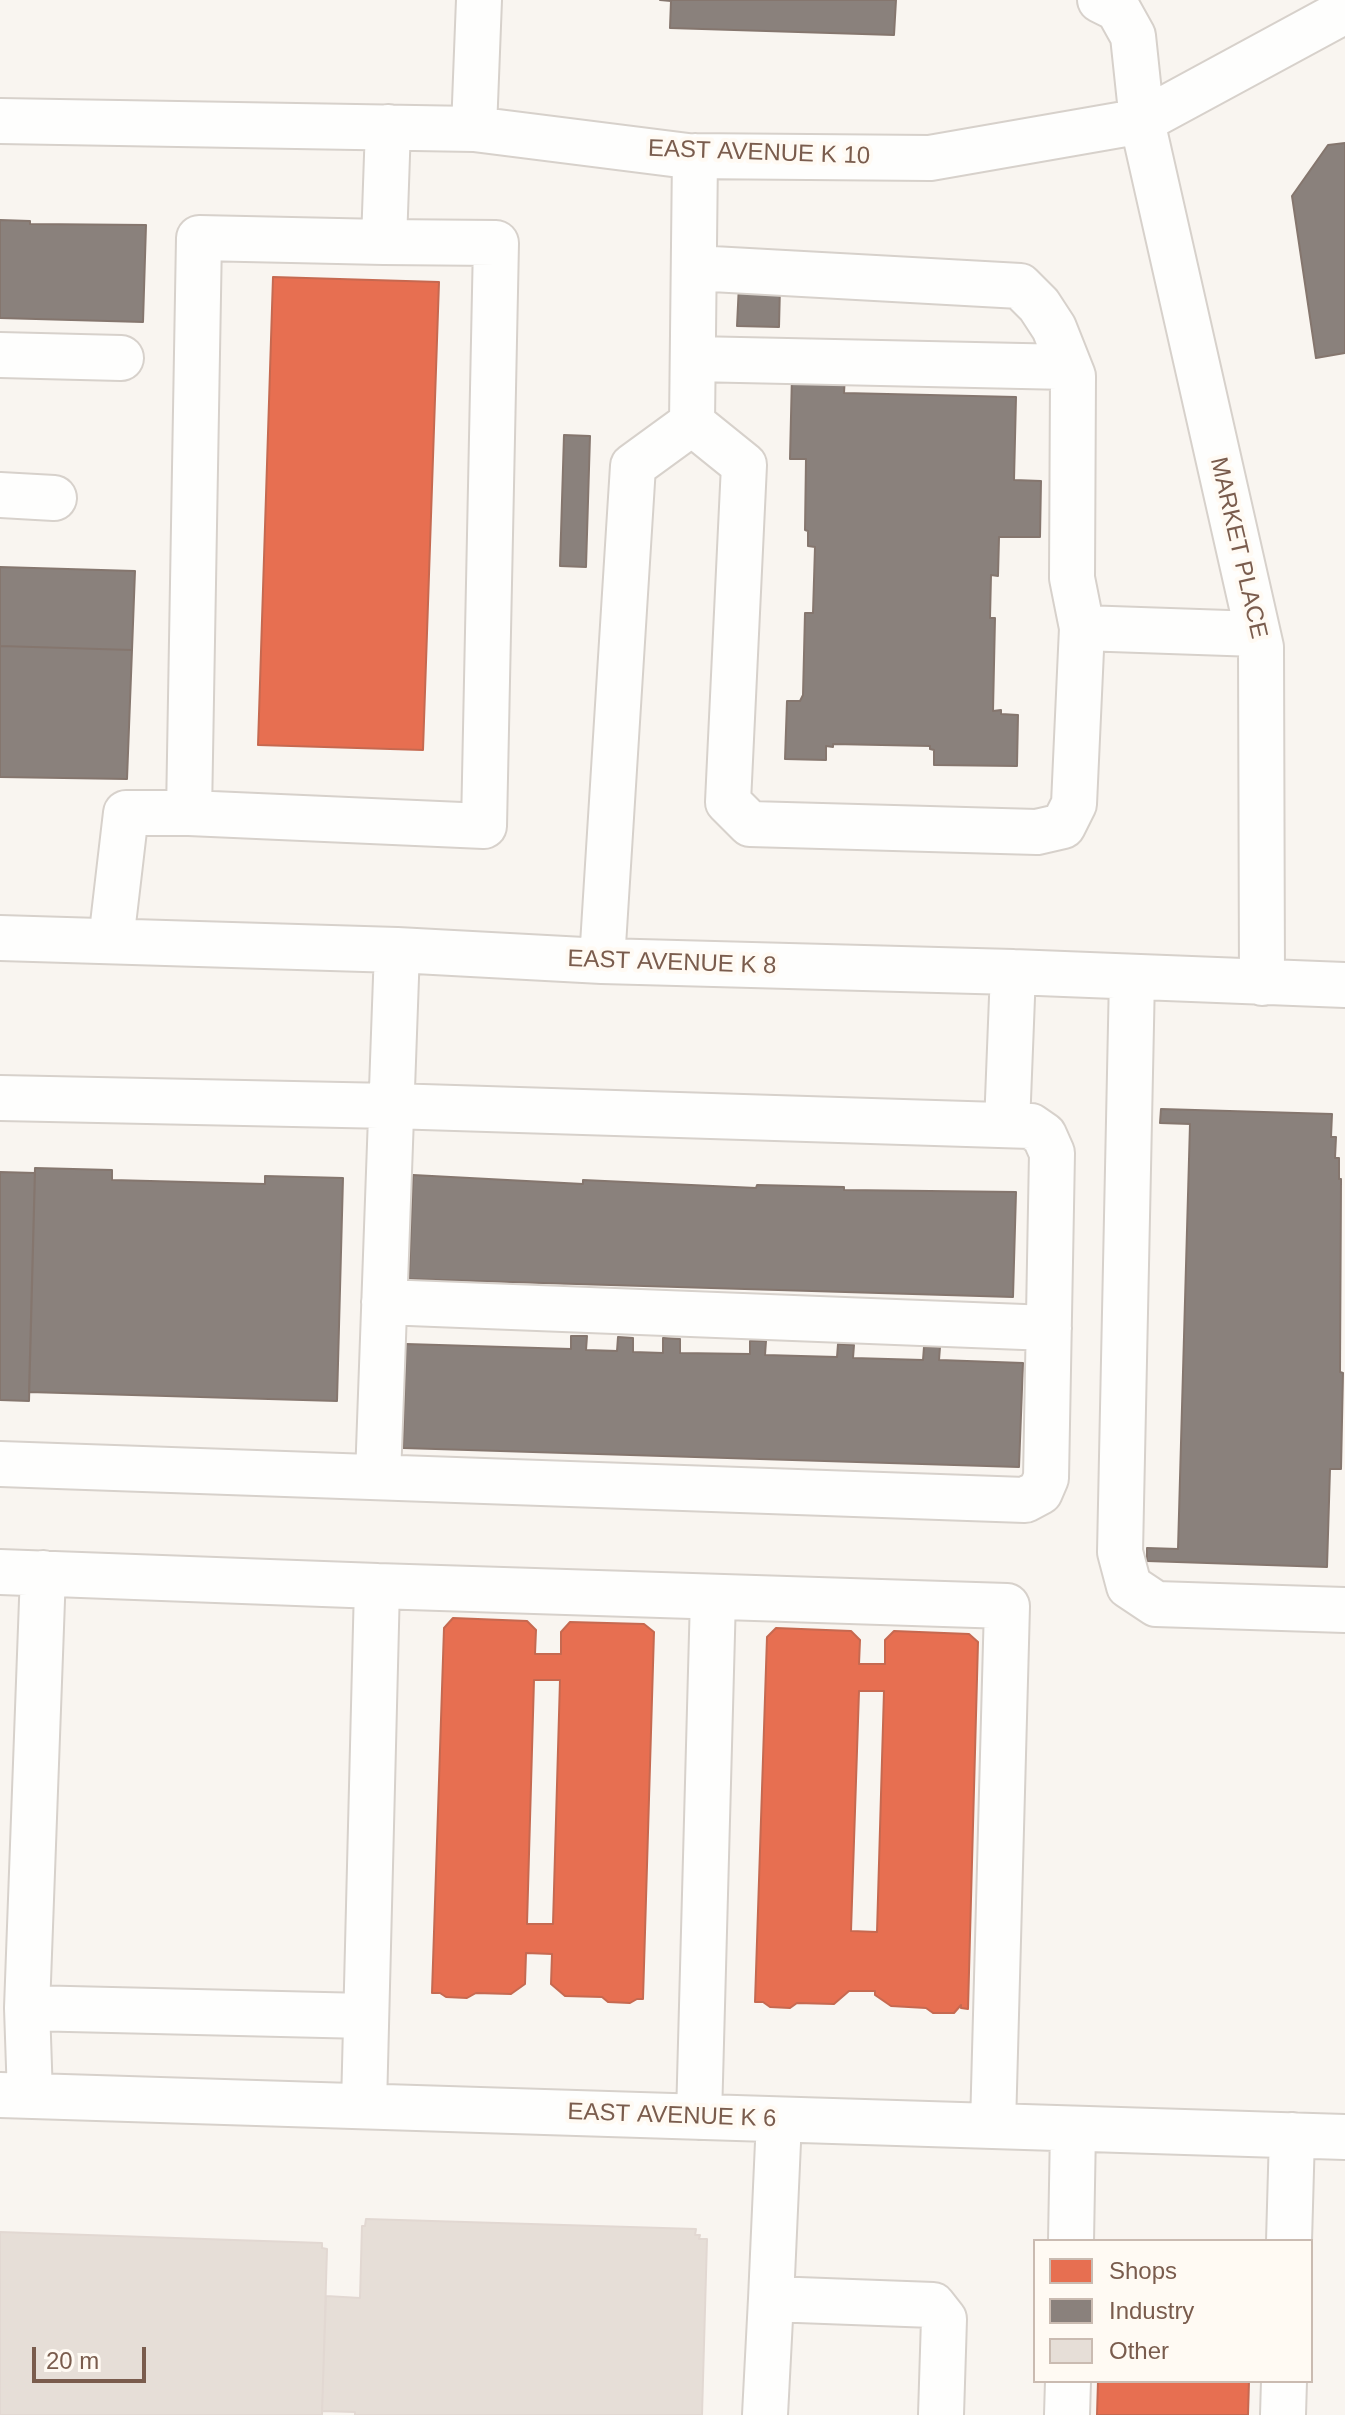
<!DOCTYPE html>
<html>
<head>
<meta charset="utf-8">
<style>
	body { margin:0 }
	#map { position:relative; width:1345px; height:2415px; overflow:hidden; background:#f9f5f0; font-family:Helvetica,sans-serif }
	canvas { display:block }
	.legend { position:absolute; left:1033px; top:2239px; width:280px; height:144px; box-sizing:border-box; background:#fffaf3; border:2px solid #cabbb1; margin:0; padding:10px 14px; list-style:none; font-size:24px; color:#7a5c4d }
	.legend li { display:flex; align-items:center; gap:16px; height:40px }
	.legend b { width:40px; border:2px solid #cabbb1 }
	.scale { position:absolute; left:32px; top:2347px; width:114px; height:36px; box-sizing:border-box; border:4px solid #7a5c4d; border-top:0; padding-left:10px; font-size:24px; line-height:28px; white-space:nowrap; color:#7a5c4d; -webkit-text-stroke:6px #fffaf3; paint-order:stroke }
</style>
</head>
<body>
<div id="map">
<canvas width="1345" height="2415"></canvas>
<ul class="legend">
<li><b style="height:22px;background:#e76f51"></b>Shops</li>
<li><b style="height:22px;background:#8a817c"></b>Industry</li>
<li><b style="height:22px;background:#e6ded7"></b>Other</li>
</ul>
<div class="scale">20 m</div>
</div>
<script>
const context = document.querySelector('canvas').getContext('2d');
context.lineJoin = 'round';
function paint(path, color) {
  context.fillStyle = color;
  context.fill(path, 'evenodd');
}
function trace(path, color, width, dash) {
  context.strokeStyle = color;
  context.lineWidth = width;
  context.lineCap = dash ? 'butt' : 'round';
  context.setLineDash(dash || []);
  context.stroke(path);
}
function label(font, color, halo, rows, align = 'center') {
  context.font = font + ' Helvetica,sans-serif';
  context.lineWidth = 8;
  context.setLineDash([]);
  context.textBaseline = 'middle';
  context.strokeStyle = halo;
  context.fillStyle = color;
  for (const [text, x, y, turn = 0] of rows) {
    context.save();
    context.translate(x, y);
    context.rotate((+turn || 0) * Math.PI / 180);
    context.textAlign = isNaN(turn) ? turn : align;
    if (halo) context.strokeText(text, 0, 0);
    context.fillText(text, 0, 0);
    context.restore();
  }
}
const shops = new Path2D(`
	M273,277L439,282L423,750L258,745Z
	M453,1618L527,1621L536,1630L535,1654H561V1632L570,1622L644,1624L654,1632L643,1999H637L630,2003L608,2002L602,1997L565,1996L551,1984L552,1954L526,1953L525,1984L511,1994L476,1993L467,1998L446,1997L440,1993H432L444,1628ZM534,1680H560L553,1924H527Z
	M776,1628L851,1631L860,1640L859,1664H885V1640L894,1631L969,1634L978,1642L968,2009L961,2008V2005L954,2013H933L926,2008L891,2006L875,1995V1991H849L834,2004L797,2003L790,2008L770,2007L763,2002H755L767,1637ZM859,1691H884L877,1932L851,1931Z
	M1098,2381H1249L1248,2415H1097Z`);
paint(shops, '#e76f51');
trace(shops, '#c66950', 2);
const industry = new Path2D(`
	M660,0H896L894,35L670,28L671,1Z
	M1345,143V353L1316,358L1292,196L1328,145Z
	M0,220L30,221V224L146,225L143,322L0,318Z
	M739,284L780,286L779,327L737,326Z
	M792,374L845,375L844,393L1016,397L1014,480L1041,481L1040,537H999L998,576L991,575L990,618H995L993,711L1001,710V714L1018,715L1017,766L934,765V750L930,749V746L833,744V747L826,746V760L785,759L787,701H800L803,695L805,613H813L815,547L808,546V531L805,530L806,459H790Z
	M564,435L590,436L586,567L560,566Z
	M0,567L135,571L132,650L0,646Z
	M0,646L132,650L127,779L0,777Z
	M1161,1109L1332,1114L1331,1137H1336L1335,1158H1339V1179H1341L1340,1372L1343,1373L1341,1469H1330L1327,1567L1147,1561V1548L1178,1549L1190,1124L1160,1123Z
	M35,1168L112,1170V1180L265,1184V1176L343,1178L337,1401L29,1392Z
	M0,1172L35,1173L29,1401L0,1400Z
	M413,1175L583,1184V1180L756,1188L757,1185L844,1187V1190L1016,1192L1013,1297L409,1279Z
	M571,1336H587L586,1350L617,1351L618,1337L633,1338V1352L663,1353V1338L680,1339V1353L750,1354V1341H766L765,1355L837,1357L838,1344L854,1345L853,1358L923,1360L924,1347H940L939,1360L1023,1363L1019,1467L403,1448L406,1344L571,1349Z`);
paint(industry, '#8a817c');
trace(industry, '#85766e', 2);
const building = new Path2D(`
	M366,2219L696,2229L695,2235H700L699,2239H707L702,2415H355V2412L322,2411L326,2296L360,2298L362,2226H365Z
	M0,2232L322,2243V2248L327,2249L322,2415H0Z`);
paint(building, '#e6ded7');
trace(building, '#e2d8d2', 2);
const minor = new Path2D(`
	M1100,0L1118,9L1133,36L1142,121L1261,647L1262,983
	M0,121L474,129L688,156L930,158L1142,121L1345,11
	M474,129L479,0
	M695,156L692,423L744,465L728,802L750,824L1037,832L1063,826L1074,804L1082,628L1257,634
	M384,242L496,243L484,826L189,813L199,238L384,242L388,127
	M694,268L1020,286L1039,305L1054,328L1073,376L1072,578L1082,628
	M0,355L121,358
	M693,359L1069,367
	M0,495L54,498
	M0,938L397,950L602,961L1013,972L1345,985
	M111,941L126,813H189
	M602,961L633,466L692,423
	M1132,977L1120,1552L1129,1586L1156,1604L1345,1610
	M0,1098L391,1106L1031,1126L1044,1135L1052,1153L1046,1478L1040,1492L1025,1500L0,1464
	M1007,1125L1013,972
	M384,1302L1049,1328
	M378,1477L397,950
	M0,1572L377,1586
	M27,2008L43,1573
	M0,2095L1345,2137
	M30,2096L27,2008L366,2016
	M364,2106L377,1586L1007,1606L993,2126
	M699,2117L713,1597
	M1071,2241L1073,2129
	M1289,2241L1292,2135
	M771,2299L779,2120
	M765,2415L771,2299L933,2305L944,2319L941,2415
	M1067,2415L1068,2381
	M1283,2415L1284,2381`);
trace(minor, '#d7d1cb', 48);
trace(minor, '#fefefd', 44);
label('24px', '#7a5c4d', '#fffaf3', [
	["EAST AVENUE K 10",759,153,2],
	["MARKET PLACE",1238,548,77],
	["EAST AVENUE K 8",672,963,2],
	["EAST AVENUE K 6",672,2116,2]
]);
</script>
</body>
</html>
